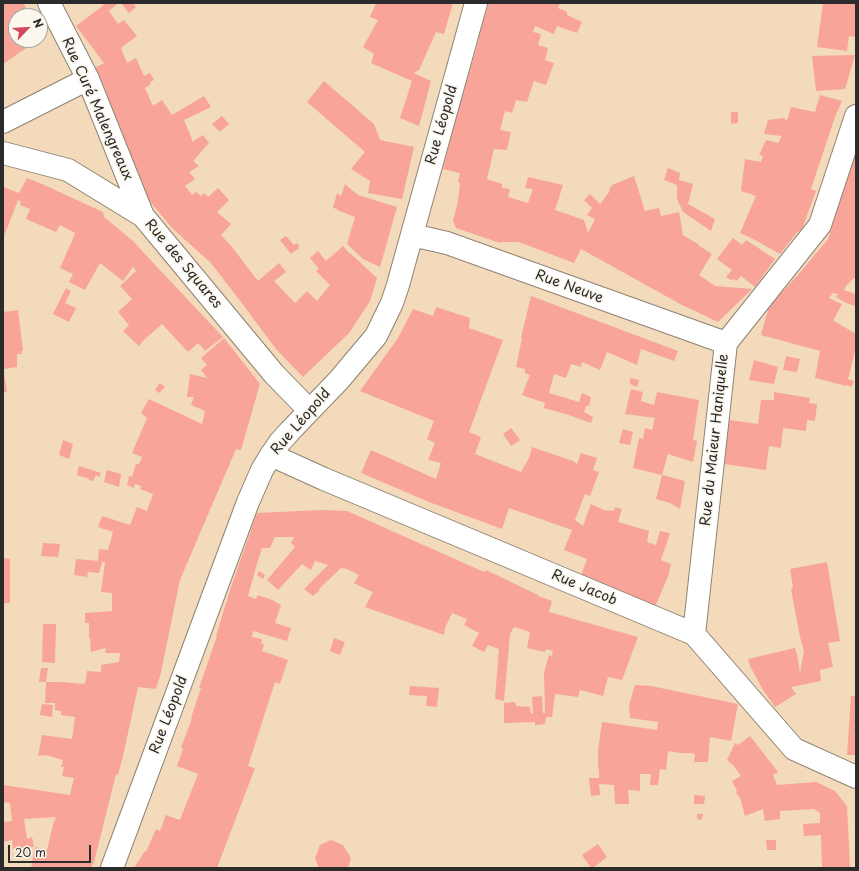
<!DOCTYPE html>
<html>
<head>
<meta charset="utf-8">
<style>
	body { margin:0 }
	#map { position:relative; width:859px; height:871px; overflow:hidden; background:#f2dabb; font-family:"Playpen Sans",sans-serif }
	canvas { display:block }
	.frame { position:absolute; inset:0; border:4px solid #2b2b2b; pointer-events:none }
	.north { position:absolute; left:8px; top:8px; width:40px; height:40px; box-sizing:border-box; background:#fbf7ec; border:1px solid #a8a59f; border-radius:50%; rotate:65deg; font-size:11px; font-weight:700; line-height:16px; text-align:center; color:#2b2b2b }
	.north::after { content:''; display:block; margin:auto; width:14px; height:18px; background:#d1495b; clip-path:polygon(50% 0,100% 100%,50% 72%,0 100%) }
	.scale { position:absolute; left:8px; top:845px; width:83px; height:18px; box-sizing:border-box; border:2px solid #2b2b2b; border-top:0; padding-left:5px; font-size:12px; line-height:14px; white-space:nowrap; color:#2b2b2b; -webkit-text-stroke:3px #fbf7ec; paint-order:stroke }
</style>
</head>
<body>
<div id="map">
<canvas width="859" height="871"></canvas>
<div class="frame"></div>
<div class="north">N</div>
<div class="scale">20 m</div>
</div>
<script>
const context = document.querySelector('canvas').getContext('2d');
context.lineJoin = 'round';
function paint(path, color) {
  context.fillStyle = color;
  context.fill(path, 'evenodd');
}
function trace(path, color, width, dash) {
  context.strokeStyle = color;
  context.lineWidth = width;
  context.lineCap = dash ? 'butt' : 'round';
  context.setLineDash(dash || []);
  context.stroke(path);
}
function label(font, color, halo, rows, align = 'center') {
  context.font = font + ' "Playpen Sans",sans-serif';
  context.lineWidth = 3.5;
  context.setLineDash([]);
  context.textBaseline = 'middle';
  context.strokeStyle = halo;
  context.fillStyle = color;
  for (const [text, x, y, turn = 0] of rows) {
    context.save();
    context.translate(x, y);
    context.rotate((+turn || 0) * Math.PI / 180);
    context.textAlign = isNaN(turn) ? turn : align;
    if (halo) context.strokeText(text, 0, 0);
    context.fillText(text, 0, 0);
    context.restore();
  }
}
paint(new Path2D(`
	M3,3H23L32,16H16V40H38L3,64Z
	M101,3H118L109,11L118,24L124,20L137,36L121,48L127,63L136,58L144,76L150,73L154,80L150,82L151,84L145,88L153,106L162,100L172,115L204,96L211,107L184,120L192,139V142L203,135L209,143L193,161L199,166L189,172L195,179L185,186L192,195L196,192L201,196L204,193L208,197L218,188L229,200L217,212L231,224L221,235L232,247L258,281L279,263L286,272L274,281L295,303L307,291L317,301L330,285L316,271L319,269L310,258L318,251L326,261L343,246L350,254V253L377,278L370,301L349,333L303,377L276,349L244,306L211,263L173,229L147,198L94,73L96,67L104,63L76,26L104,5Z
	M121,3H133L136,7L129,13Z
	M376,3H453L444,34L436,32L419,70L414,73L431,81L419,126L400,118L412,81L371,63L374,54L363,47L378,20L370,17Z
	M489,3H560L558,8L567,12V15L582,22L577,33L557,26L554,34L535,26L533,32L541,34L538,45L548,48L545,60L554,63L546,85L534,81L527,102L516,100L512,113L505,111L500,130L511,132L507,150L494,149L487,179L502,184V188L510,189L508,197L528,203L533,189L525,188L528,177L563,185L555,210L584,220L588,233L595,219L587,215L592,208L584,200L590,194L600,204L610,191L609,190L612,185L634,176L645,211L659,208L661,216L679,212L683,235L698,244V245L712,254L699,275L715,286L752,289L718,322L682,305L581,249L574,263L519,242H501L500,243L456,228L453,221L458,201L460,183L458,182L460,173L443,169L456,117L479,39H477Z
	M823,3H856V37L849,36L847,51L817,47Z
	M40,27L46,35L40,39Z
	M855,55L845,89L816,91L812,56Z
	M324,81L374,124L380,140L414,147L402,199L368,193L370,181L351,169L365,152L307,102Z
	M820,95L842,101L835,117L811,189L816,191L801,232L798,231L780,254L755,240L740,233L756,196L741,191L745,159L761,162L763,156L759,155L766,140L778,143L782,136L764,134L768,120L784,118L787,121L791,107L815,112Z
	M731,112H738V123L731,124Z
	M222,116L229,124L220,132L212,124Z
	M856,152V279L854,278L846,286L844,290L856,294V306L846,303L836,297L838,294L833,293L829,298L842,304L833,321L836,322L856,334V347L848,379L854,381L852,387L846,385V386L815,378L820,351L761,335L769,306L797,276L828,239Z
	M668,168L680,173L679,180L693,184L688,204L715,219L711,231L683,212L677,199V185L664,180Z
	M27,178L42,184L103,212L104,217L133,241L143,252L223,337L205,351L198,343L188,352L162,324L144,340L139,346L123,331L129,325L118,312L132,299L120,286L136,271L133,267L123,281L100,263L85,290L69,282L73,274L60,268L72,241L75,233L60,225L56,232L26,219L30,209L20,205L21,202L18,200L3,239V187L19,193Z
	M345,184L358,195L397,207L380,267L363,259L347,244L355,217L337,210L338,209L333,208L337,193L341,196Z
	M286,236L294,245L297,243L299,246L298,249L291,254L280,240Z
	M733,238L742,245L746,240L775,259L755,287L741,276L736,281L734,279L731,280L726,277L732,270L717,259Z
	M66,288L71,291L65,303L76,308L69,322L53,314Z
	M531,296L678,351L674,361L641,349L637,365L607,352L600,370L582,362L581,367L571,364L566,378L554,374L549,393L579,402L582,393L591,397L589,406H586L584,412L593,417L591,423L569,415L544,408L545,403L522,395L530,375L525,373V369L516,367L522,338H521Z
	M436,307L470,318L469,328L503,340L469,432L481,437L475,454L521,472L529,458L532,447L573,461L577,464L581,453L597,458L593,470L599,472L590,496L585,494L575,520L583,526L591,504L604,510L614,511L615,507L622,509L618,522L649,531L647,542L656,545L660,531L670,533L661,560L671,564L669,574L655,607L579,581L587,559L564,550L572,530L509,508L502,529L429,502L361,473L371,450L436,479L441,463L428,460L435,443L427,439L434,421L360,391L398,338L413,309L433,316Z
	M18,310L23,351H21L22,354H17V367L3,369V312Z
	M224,338L260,384L241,450L236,449L180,580L161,672L156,689L138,687L123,756L118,775L116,774L94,862L91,868H31L35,847L47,850L53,825L56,817L24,819L27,839L32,837L34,847L13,849L12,840L3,842V822L12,821L10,803L3,802V785L70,795L74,778L62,776L64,767H61L63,760L46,755L38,756L42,735L72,739L75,717L61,715V711L55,710V703H45L46,682H62L85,684L87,671L101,672V665L119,662L120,653H105L106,648L91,652L90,638H89V623H85V613L112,611V593L101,592L105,562H102L99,573L88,572L87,577L74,575L76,559L98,561L99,549L108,550L110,543L113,532L98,527L102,516L130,525L137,507L147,511L153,494L140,489L141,486L135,484L134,488L127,485L129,476L132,477L136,464H139L142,457L132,453L147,418L141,413L149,399L202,424L205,411L191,405L194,397H187L190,374L207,378L201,370L207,365L201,358Z
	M786,356L800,359L797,372L783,370Z
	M754,360L778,367L774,384L749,380Z
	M3,372H4L7,392H3Z
	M630,378L639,380L637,387L630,384Z
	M160,383L165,387L159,393L155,390Z
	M631,389L643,392L641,401L654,405L657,392L699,400L693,440L697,441L693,462L668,454L662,475L633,468L639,438L643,439L645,428L652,430L655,418L625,414Z
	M774,392L810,398L809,403L817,404L815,421L807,420L806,431L783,428L781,448L769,446L766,470L724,464L729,420L758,424L761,400H774Z
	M511,428L520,440L511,446L503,434Z
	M623,429L633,432L630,445L619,443Z
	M63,440L73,444L69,459L59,455Z
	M79,466L101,473L99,477L96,475L93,481L89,480V479L77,475Z
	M107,470L121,474L119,487L104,482Z
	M662,475L685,481L680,509L670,503L656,499Z
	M322,510L347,511L484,572L486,570L538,595V596L552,601L549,612L638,637L622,680L608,677L603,696L580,690L578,697L555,694L552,717H546L545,724L535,725V722L504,723V703L515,702L516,706L530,707L531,714L533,713L532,697L542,696L543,713H545L544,673L549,655L554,657L552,655L553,651L546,649L545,652L527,648L530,632L514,627L510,634L504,701L495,699L499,649L488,645L484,652L472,646L479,633L464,625L467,619L452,613L445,628L444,635L365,607L373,592L368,590L354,583L359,575L347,569L341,568L319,589L320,590L313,596L304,589L328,565L315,561L311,570L302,564L278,590L267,580L295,547L291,543L294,537H275L270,548H262L256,567L248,596L256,599L258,595L272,600L281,605L275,623L291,628L287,641L253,631L252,637L262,639L261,644H264L262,651L288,660L280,684L275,682L248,766L255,768L217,868H134L145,851L146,852L156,829L160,831L166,815L180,820L198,774L177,766L183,749L181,748L192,718H191L201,688H199L217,636H216L230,590L257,513Z
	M43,543L60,544L58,557L41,556Z
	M3,558L10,559V603H3Z
	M827,562L840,641L828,643L833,667L820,670L821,681L791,687L796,694L775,707L763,690L750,666L748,659L795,648L797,654L800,673L804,651L800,637L791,589L793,588L790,569Z
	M259,571L265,575L263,579L257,575Z
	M43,624H56L55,663L42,662Z
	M334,638L345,642L340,655L330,651Z
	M41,668H48L46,682H39Z
	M635,685L651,686L738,704L731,741L710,737L708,762H694L695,754L691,753H680L668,751L666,770L660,769L658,785H650L651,774H640V791L628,790L629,804H615L614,785L599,784L600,795L591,796L589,778H599V769H598V750L602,722L657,730L658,722L630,718L629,705Z
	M410,686L439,688L437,707L426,706L427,696L409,695Z
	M851,696H856V755H847Z
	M42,704L53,705L52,717L40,715Z
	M750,736L778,772L773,775L777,785L816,782L835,791L847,806L850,868H822L821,835L804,836L803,824L820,823V813L814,809L780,811V819L765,821L763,809L745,816L740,798L736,792L737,791L732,781L741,776L733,765L727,760L735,743L738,745Z
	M694,795L705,796L704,804H694Z
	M697,814H703L701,820L697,819Z
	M331,840L343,845L351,858L348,868H319L315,858L320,845Z
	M766,840H776V850H767Z
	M598,844L607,857L593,868H591L582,855Z`), '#f8a499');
const minor = new Path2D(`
	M49,3L88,79L143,216
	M3,122L88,79
	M3,153L68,170L143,216L274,374L309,410
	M412,235L447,243L726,343
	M271,455L324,479L694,634L794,749L856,777
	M694,634L726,343L820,225L856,116
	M112,868L248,502L262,470L271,455L280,442L290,431L339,380L376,336L392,303L398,285L476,3`);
trace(minor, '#8e8273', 24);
trace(minor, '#fff', 22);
label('14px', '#2b2b2b', '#fbf7ec', [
	["Rue Curé Malengreaux",97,109,66],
	["Rue Léopold",442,125,-74],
	["Rue des Squares",183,264,50],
	["Rue Neuve",569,287,20],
	["Rue Léopold",301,422,-49],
	["Rue du Maieur Haniquelle",715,440,-84],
	["Rue Jacob",584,588,23],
	["Rue Léopold",169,715,-69]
]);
</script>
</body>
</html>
